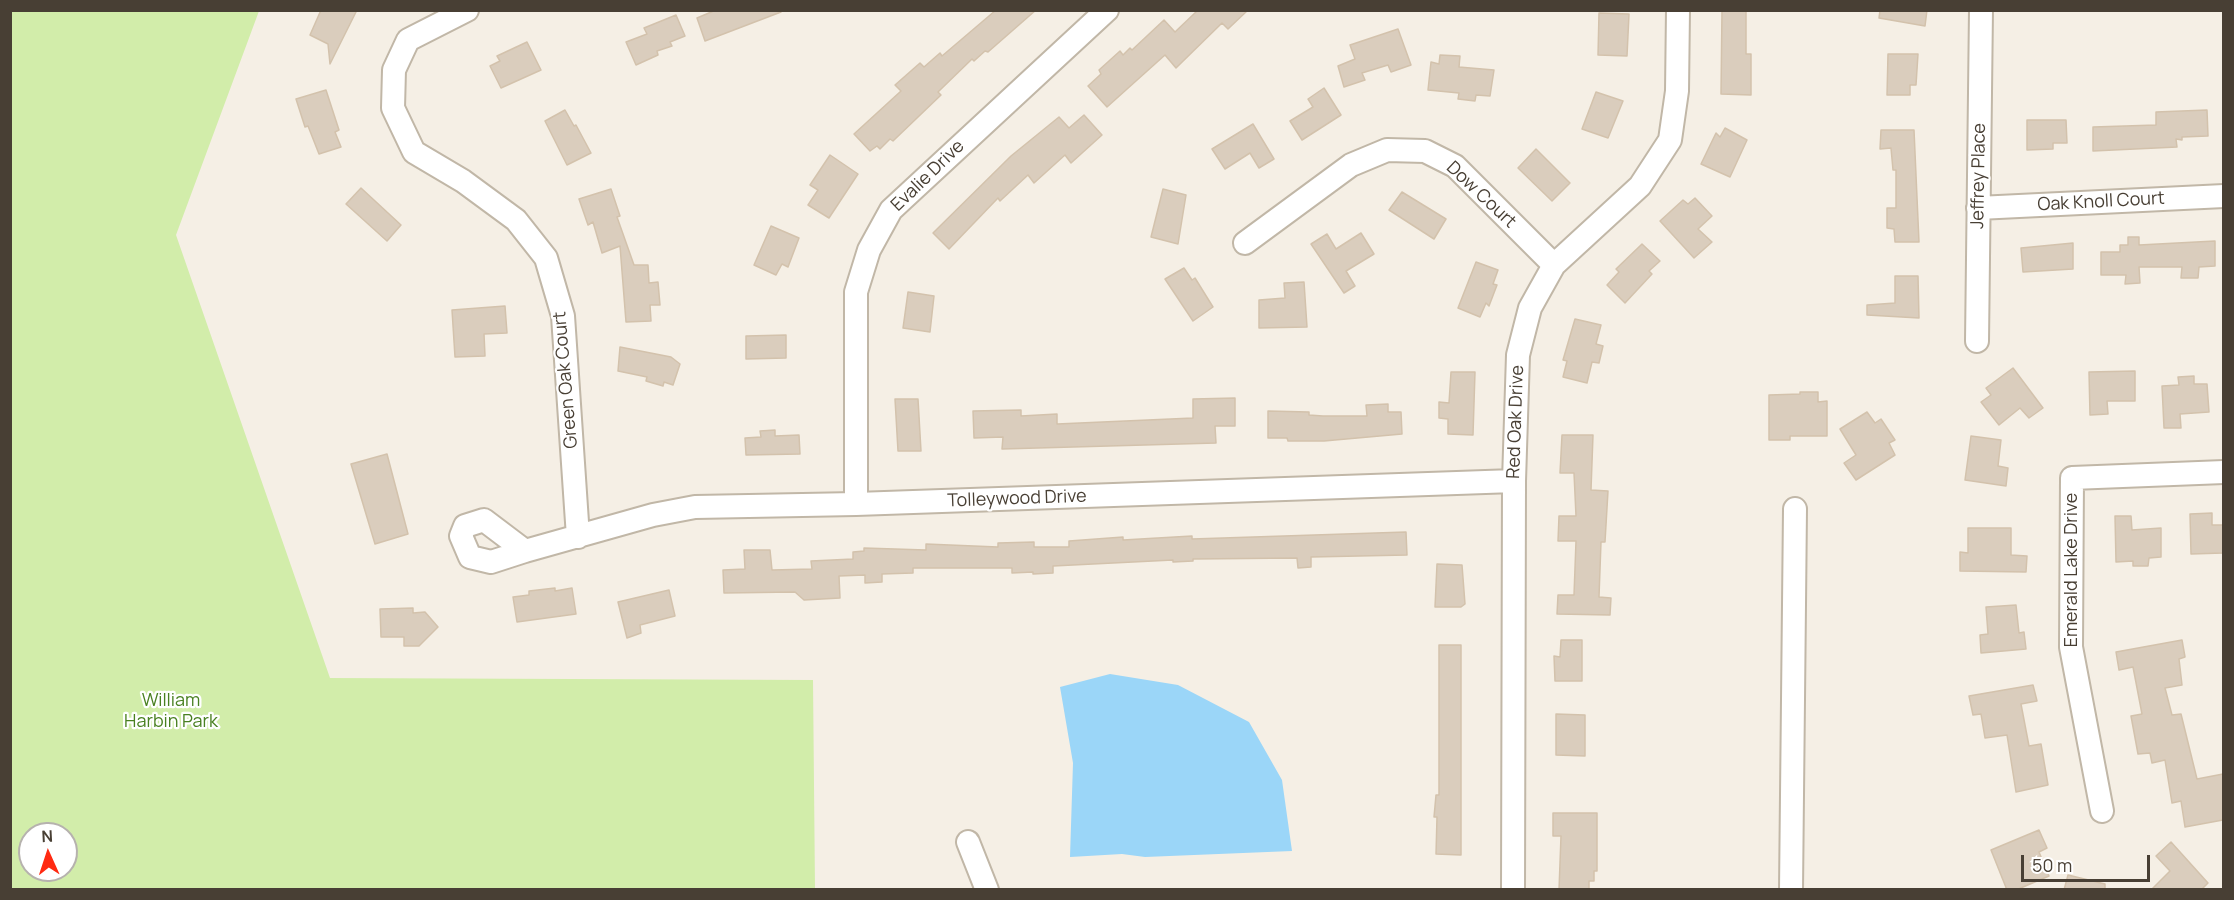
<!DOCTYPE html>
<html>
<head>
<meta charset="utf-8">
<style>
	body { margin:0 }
	#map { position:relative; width:2234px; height:900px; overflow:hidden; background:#f5efe5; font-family:Manrope,sans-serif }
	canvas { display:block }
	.frame { position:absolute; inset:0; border:12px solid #483f34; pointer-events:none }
	.north { position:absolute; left:18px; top:822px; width:60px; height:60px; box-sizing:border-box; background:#fff; border:2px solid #b6b2ae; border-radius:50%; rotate:357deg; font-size:16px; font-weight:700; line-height:24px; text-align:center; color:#483f34 }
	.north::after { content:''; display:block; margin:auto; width:21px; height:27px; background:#ff2a12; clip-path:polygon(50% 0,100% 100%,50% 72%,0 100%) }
	.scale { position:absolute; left:2021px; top:855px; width:129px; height:27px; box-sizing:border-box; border:3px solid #483f34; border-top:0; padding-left:8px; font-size:18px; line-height:21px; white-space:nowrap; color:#483f34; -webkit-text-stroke:4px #fff; paint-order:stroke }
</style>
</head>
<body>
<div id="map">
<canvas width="2234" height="900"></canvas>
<div class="frame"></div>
<div class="north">N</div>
<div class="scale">50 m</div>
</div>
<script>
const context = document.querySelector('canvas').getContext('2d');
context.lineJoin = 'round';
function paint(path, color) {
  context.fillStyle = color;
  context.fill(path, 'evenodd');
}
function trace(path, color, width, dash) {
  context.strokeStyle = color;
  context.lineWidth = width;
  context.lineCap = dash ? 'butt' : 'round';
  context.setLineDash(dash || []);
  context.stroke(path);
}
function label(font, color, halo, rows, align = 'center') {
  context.font = font + ' Manrope,sans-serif';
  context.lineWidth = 4.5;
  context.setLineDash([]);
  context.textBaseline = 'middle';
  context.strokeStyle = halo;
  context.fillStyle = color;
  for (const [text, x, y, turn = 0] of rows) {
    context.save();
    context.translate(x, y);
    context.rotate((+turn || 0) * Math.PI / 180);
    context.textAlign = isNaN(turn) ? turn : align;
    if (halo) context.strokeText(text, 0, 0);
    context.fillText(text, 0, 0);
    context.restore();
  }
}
paint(new Path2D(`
	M10,11H259L176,235L330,678L813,680L815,889H11ZM30,834H66V870H30Z`), '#d2edaa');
paint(new Path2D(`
	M1110,674L1178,685L1249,722L1282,780L1292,851L1145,857L1122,854L1070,857L1073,763L1060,687Z`), '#9bd6f8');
const building = new Path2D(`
	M321,10H357L330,64L328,44L310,35Z
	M716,10H780L781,12L705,41L697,18Z
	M996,10H1036L988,52L985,51L974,61L972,59L938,92L941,95L893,141L890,139L880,149L877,146L870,151L854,134L901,91L895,85L920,63L924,67L940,53L942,56Z
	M1198,10H1248L1228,29L1222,23L1176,68L1165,55L1107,107L1088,86L1101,74L1099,70L1120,51L1123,55L1130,48L1132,50L1164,20L1175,32Z
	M1722,10H1746V54H1751V95L1721,94Z
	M1880,10H1927L1925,26L1879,18Z
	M1599,13L1629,14L1627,56L1598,55Z
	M676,15L685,36L670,42L672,46L657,51L658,55L636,65L626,42L647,34L644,28Z
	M1398,29L1411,65L1391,72L1388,65L1362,73L1365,80L1344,87L1338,66L1355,59L1350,45Z
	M527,42L541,70L501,88L490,66L500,61L497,56Z
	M1888,54H1918L1916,85H1910V95H1887Z
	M1440,55L1460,56L1459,67L1494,70L1490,96L1476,95L1475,101L1458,99L1459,93L1428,90L1431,62L1439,64Z
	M1324,88L1341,115L1302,140L1290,121L1313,107L1308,99Z
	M326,90L339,130L335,132L341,147L319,154L308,126L305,127L296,99Z
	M1596,92L1623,101L1608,138L1582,129Z
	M565,110L574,126L576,125L591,153L567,165L545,121Z
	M2207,110L2208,136L2182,137V140L2176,139L2177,147L2093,151V127L2156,125V112Z
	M1084,115L1102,135L1071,163L1065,155L1034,183L1028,175L1000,201L998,198L949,249L933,233L1011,156L1059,117L1069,128Z
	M2027,120H2066L2067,143H2053V149L2027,150Z
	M1253,124L1274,159L1259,168L1250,153L1225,169L1212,149Z
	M1725,128L1747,140L1730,177L1701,164L1716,133L1720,137Z
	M1881,130H1914L1919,242H1895L1894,229L1887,228V208H1896V170H1893L1891,148L1880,149Z
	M1536,149L1570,183L1552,201L1518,168Z
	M830,155L858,174L829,218L808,205L818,190L810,185Z
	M361,188L401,225L387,241L346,204Z
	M611,189L620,216L617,217L634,265H648L649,283L658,282L660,305H650L651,321L626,322L620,246L602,253L593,222L588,225L579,199Z
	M1163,189L1186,195L1178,244L1151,237Z
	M1402,192L1446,219L1434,239L1389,210Z
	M1695,198L1712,216L1698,229L1712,242L1694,258L1660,221L1683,200L1688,204Z
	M771,226L799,238L788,267L782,264L776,275L754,265Z
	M1361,233L1374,254L1346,271L1355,286L1344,293L1311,244L1327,234L1336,249Z
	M2128,237H2139V245L2215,241V266L2199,267L2198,278H2181L2182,267H2139L2140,283L2125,284L2126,275H2101V252H2120V245H2128Z
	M2073,243V269L2023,272L2021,248Z
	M1642,244L1660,261L1649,271L1652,274L1625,303L1607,285L1619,272L1616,269Z
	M1476,262L1498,270L1493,284L1497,285L1489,306L1486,303L1480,317L1458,308Z
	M1184,268L1192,280L1195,278L1213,307L1193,321L1165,279Z
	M1895,276H1918L1919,318L1867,315V305L1895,303Z
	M1304,282L1307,327L1259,328V300L1285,298L1284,283Z
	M908,292L934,296L930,332L903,328Z
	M505,306L507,333L484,334L485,356L455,357L452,310Z
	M1575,319L1601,325L1596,344L1603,346L1599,363L1592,362L1587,383L1563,377L1567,361L1563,360Z
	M786,335V358L746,359V336Z
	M620,347L671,357L680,364L673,385L664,382L663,386L646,381L647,377L618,371Z
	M2013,368L2043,408L2029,418L2020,408L1999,425L1981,402L1991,395L1986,388Z
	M2135,371V401H2107L2108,414L2090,415L2089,372Z
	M1451,372H1475L1473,435L1448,434V419L1439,418V402L1449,403Z
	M2194,376V384H2207L2209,412L2180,414L2181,428H2164L2162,386L2179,385L2178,377Z
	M1800,392H1818V402L1827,401V436H1790V440H1769V395L1800,394Z
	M1235,398V426H1215L1216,443L1002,449L1003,437L974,438L973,411L1021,410V416L1057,414V424L1193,418V399Z
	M895,399H918L921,451H898Z
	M1388,404V412H1401L1402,434L1324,441H1288L1287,438H1268V411L1309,412V415L1323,416H1367L1366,405Z
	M1867,412L1875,423L1881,419L1895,440L1889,443L1895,455L1856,480L1844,463L1856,455L1840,429Z
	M775,430V436L799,435L800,454L746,455L745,438L761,437L760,431Z
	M1562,435H1593L1591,490L1608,491L1605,542H1601L1599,597L1611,598L1610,615L1557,614L1558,595H1574L1576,541H1558L1559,516H1576L1574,473H1560Z
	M1971,436L2001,440L1998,466L2008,468L2006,486L1965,480Z
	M387,454L408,534L375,544L351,464Z
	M2212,513V525H2223V553L2191,554L2190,514Z
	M2115,516H2131L2132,530L2161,528V557L2149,558L2148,566H2133V561L2116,562Z
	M1968,528H2011V555L2027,556L2026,572L1960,571V552L1968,553Z
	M1406,532L1407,555L1311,557V567L1298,568L1297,558L1193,559V561L1173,562V560L1053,566V573L1033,574V572L1012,573V568H913V573L882,574V582L865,583V575L839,576L840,598L804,600L795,592L724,593L723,570L745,569L744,550H770L772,570L812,569L811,561L853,559V552L864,551V548L926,550V544L998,547V543L1034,542V547H1069V541L1123,537V540L1192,536V539Z
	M1437,564L1462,565L1465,604L1461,607H1435Z
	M555,588V591L572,588L576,614L517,622L513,597L529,595V591Z
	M669,590L675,616L640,625L641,633L627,638L618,602Z
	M2016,605L2019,633L2024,632L2026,649L1981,653L1980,635L1988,634L1986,607Z
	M413,608V613L425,612L438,627L419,646H404V637H381L380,609Z
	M1561,640H1582V681H1555L1554,656L1560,657Z
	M2182,640L2185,657L2179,659L2182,685L2165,688L2172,715L2181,714L2197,779L2223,774V820L2185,827L2181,801L2172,803L2165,760L2152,763L2150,753L2138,754L2131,716L2142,714L2133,667L2119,670L2116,652Z
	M1439,645H1461V855L1436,854L1437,817H1434L1436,795H1439Z
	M2033,685L2037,701L2021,704L2029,746L2041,744L2048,785L2016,792L2007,735L1985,738L1981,714L1973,715L1969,696Z
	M1556,714L1585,715V756L1556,755Z
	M1553,813H1597V871H1594V881H1589V890H1559L1561,836H1553Z
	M2039,830L2047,848L2039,852L2049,876L2016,890H2007L1991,850Z
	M2171,842L2208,883L2201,890H2151L2170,871L2156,856Z
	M2068,875L2105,884V890H2064Z`);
paint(building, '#dacdbd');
trace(building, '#d3c2ac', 1.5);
const minor = new Path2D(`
	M467,10L408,40L394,70L393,108L414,152L463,181L516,220L546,258L563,316L578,537
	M1978,208L2224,196
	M1245,243L1351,165L1387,150L1425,151L1455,166L1554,265
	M1977,341L1981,10
	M856,504V292L869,250L891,210L1107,10
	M525,551L491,562L470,557L461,536L465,526L484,520L525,551L653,515L695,507L856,504L1514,481
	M2102,811L2071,647L2072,478L2224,472
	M968,842L987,890
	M1513,890L1514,481L1518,355L1530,308L1554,265L1640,186L1670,140L1677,91L1678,10
	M1791,890L1795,509`);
trace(minor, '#c1b7a7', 26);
trace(minor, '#fff', 22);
label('18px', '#483f34', '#fff', [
	["Evalie Drive",928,176,-44],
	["Jeffrey Place",1979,176,-89],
	["Dow Court",1481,195,43],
	["Oak Knoll Court",2101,202,-3],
	["Green Oak Court",566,380,-95],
	["Red Oak Drive",1516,422,-88],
	["Tolleywood Drive",1017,499,-2],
	["Emerald Lake Drive",2072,570,-90]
]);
label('18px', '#498021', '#fff', [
	["William",171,701],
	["Harbin Park",171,722]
]);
</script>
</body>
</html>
